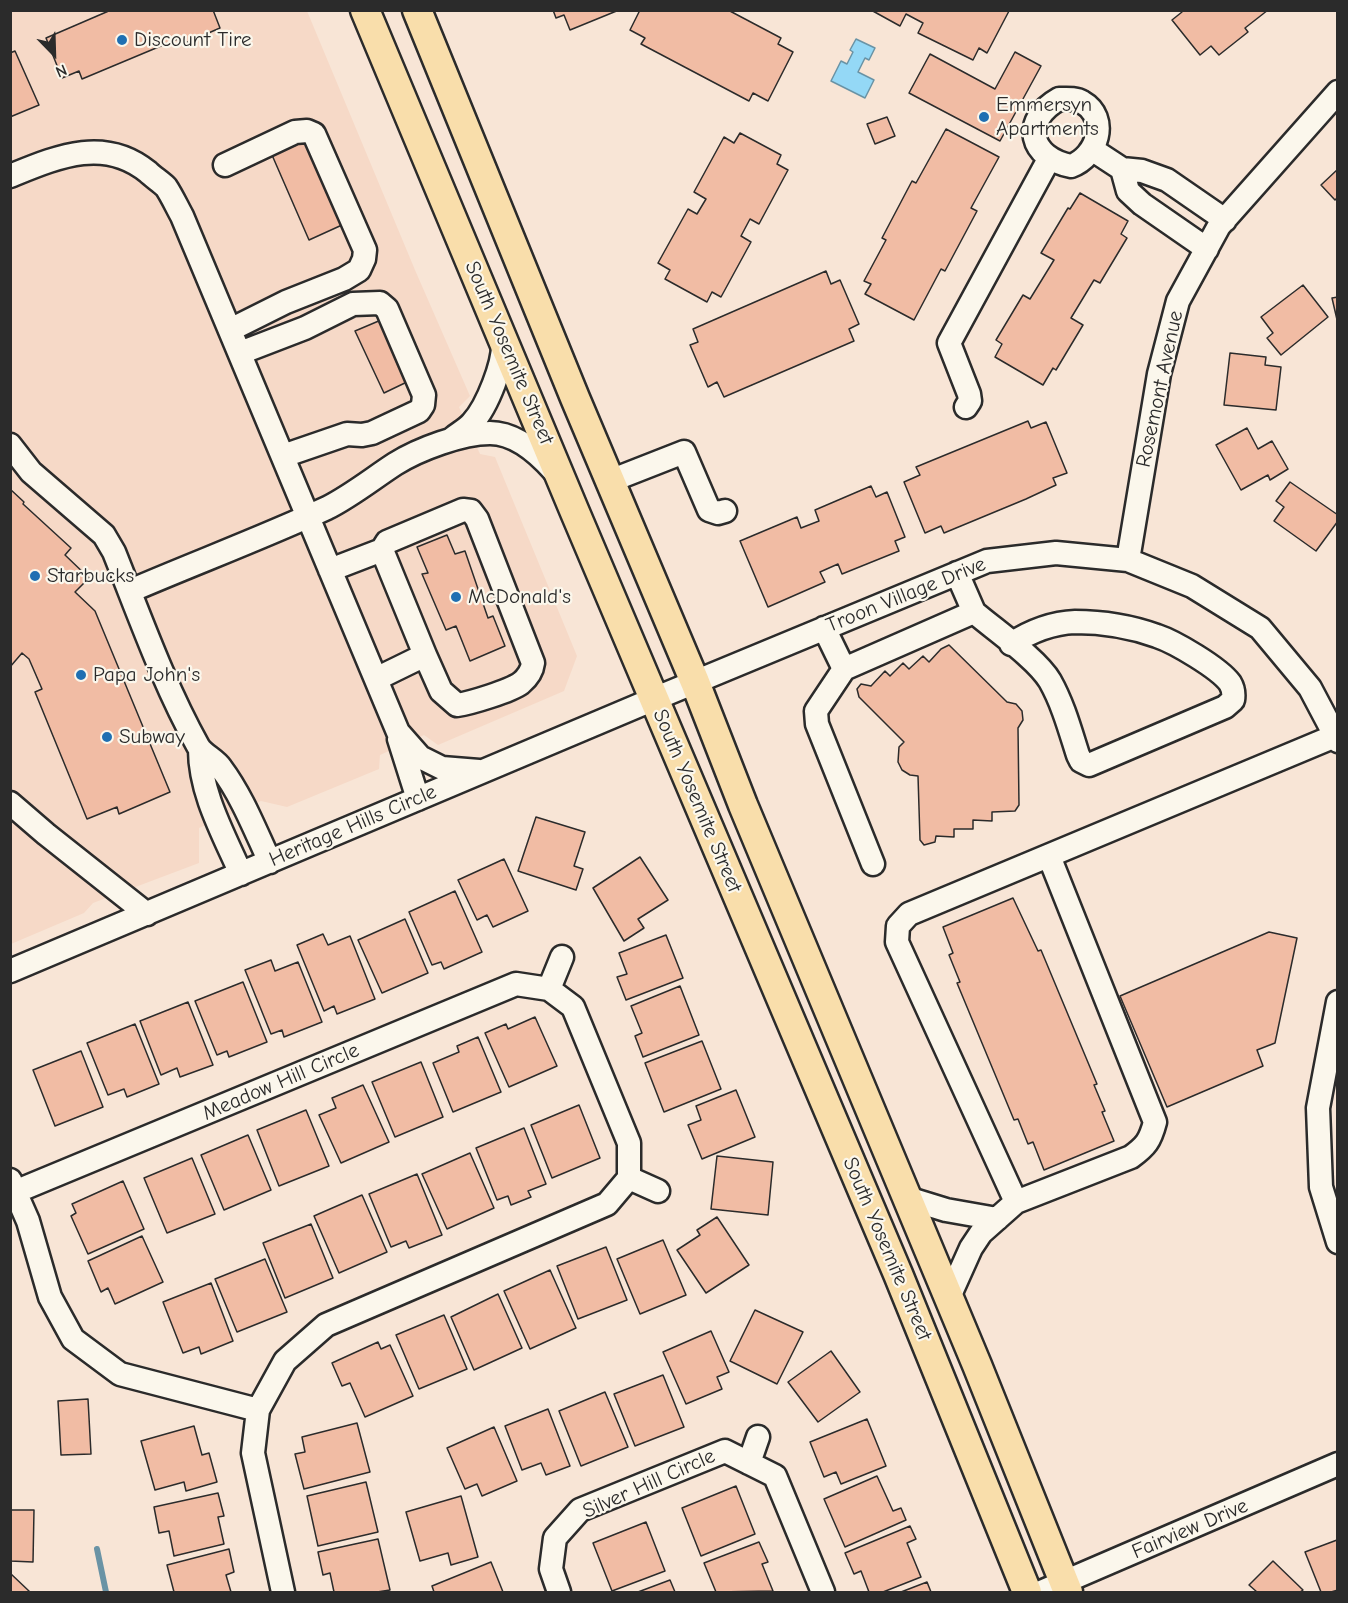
<!DOCTYPE html>
<html>
<head>
<meta charset="utf-8">
<style>
	body { margin:0 }
	#map { position:relative; width:1348px; height:1603px; overflow:hidden; background:#f8e5d6; font-family:"Comic Neue",sans-serif }
	canvas { display:block }
	.frame { position:absolute; inset:0; border:12px solid #2b2b2b; pointer-events:none }
	.north { position:absolute; left:24px; top:24px; width:60px; height:60px; -webkit-text-stroke:4px #fbf7ec; paint-order:stroke; rotate:157deg; font-size:16px; font-weight:700; line-height:24px; text-align:center; color:#2b2b2b }
	.north::after { content:''; display:block; margin:auto; width:21px; height:27px; background:#2b2b2b; clip-path:polygon(50% 0,100% 100%,50% 72%,0 100%) }
</style>
</head>
<body>
<div id="map">
<canvas width="1348" height="1603"></canvas>
<div class="frame"></div>
<div class="north">N</div>
</div>
<script>
const context = document.querySelector('canvas').getContext('2d');
context.lineJoin = 'round';
function paint(path, color) {
  context.fillStyle = color;
  context.fill(path, 'evenodd');
}
function trace(path, color, width, dash) {
  context.strokeStyle = color;
  context.lineWidth = width;
  context.lineCap = dash ? 'butt' : 'round';
  context.setLineDash(dash || []);
  context.stroke(path);
}
function label(font, color, halo, rows, align = 'center') {
  context.font = font + ' "Comic Neue",sans-serif';
  context.lineWidth = 4.5;
  context.setLineDash([]);
  context.textBaseline = 'middle';
  context.strokeStyle = halo;
  context.fillStyle = color;
  for (const [text, x, y, turn = 0] of rows) {
    context.save();
    context.translate(x, y);
    context.rotate((+turn || 0) * Math.PI / 180);
    context.textAlign = isNaN(turn) ? turn : align;
    if (halo) context.strokeText(text, 0, 0);
    context.fillText(text, 0, 0);
    context.restore();
  }
}
paint(new Path2D(`
	M11,11H307L415,270L470,396L459,407L480,454L495,457L577,656L564,691L438,745L424,735L380,755L379,769L287,807L261,801L199,828V863L93,903L84,913L11,944Z`), '#f6d9c7');
const water = new Path2D(`
	M856,39L875,48L869,60L865,58L858,72L874,80L865,98L831,81L841,61L847,64L853,52L850,50Z`);
paint(water, '#94d8f6');
trace(water, '#6a93a5', 1.5);
trace(new Path2D(`
	M97,1549L106,1592`), '#6a93a5', 6);
const building = new Path2D(`
	M111,10H213L220,28L183,44L180,38L82,79L79,71L62,78L46,38Z
	M553,10H619L570,30L564,15L556,18Z
	M640,10H728L781,38L778,44L793,52L768,101L753,93L749,101L641,44L645,38L630,30Z
	M871,10H1009V11L987,53L979,48L973,60L918,33L923,23L906,14L900,26Z
	M1180,10H1268L1245,28L1248,32L1219,55L1211,46L1200,55L1172,20L1182,12Z
	M15,51L39,105L10,117V53Z
	M1015,52L1041,66L1000,141L909,93L930,54L995,89Z
	M887,117L895,136L875,144L867,124Z
	M946,129L999,157L971,208L977,211L945,271L941,269L914,320L865,294L871,284L864,281L886,240L882,238L912,181L916,183Z
	M740,133L781,155L777,164L788,170L759,224L750,219L741,236L751,242L721,297L712,292L707,302L665,279L670,270L658,263L688,209L697,214L706,199L694,192L724,137L734,143Z
	M306,141L342,225L309,240L272,155Z
	M1338,169V197L1335,200L1321,185Z
	M1080,193L1128,221L1121,234L1127,238L1100,283L1094,280L1071,318L1083,325L1056,370L1053,368L1043,385L995,357L1002,344L996,340L1023,295L1030,299L1054,260L1041,253L1068,208L1070,209Z
	M826,271L831,284L840,280L859,324L849,329L854,341L724,397L717,382L708,387L690,345L698,342L693,329Z
	M1303,285L1328,317L1281,355L1267,338L1273,333L1261,317Z
	M1338,297V324L1332,298Z
	M381,320L409,381L384,393L355,331Z
	M1230,353L1266,357L1265,365L1281,367L1276,410L1224,405Z
	M1028,421L1031,428L1046,422L1067,473L1053,478L1056,485L1026,499L944,533L941,526L925,533L904,482L920,475L916,467Z
	M1247,428L1258,449L1272,441L1288,469L1270,480L1268,475L1241,490L1216,445Z
	M1290,482L1338,515V521L1316,551L1274,521L1284,507L1276,501Z
	M871,486L876,497L887,492L905,537L895,541L899,551L842,574L838,564L820,572L825,582L768,607L740,541L797,517L801,528L819,521L815,510Z
	M10,489L24,502L23,504L71,548L65,555L89,578L75,592L95,611L170,792L119,814L117,807L87,819L35,692L42,689L29,659L22,653L10,667Z
	M447,535L455,554L465,551L488,618L493,616L505,646L470,661L456,626L446,630L422,574L428,573L417,547Z
	M949,645L1007,702L1016,704L1022,711L1023,720L1018,728L1019,805L1015,811L992,812V821L973,820V829H954V837L936,836L935,842L924,845L920,840L918,776L910,775L902,770L898,762L899,747L904,742L859,697L857,689L861,684L871,686L885,671L890,676L903,663L909,669L923,656L929,662L941,649Z
	M536,817L585,832L574,866L583,869L576,890L518,871Z
	M640,857L668,900L638,919L644,928L624,941L593,888Z
	M504,859L528,911L493,927L487,915L477,920L458,880Z
	M455,891L482,952L444,969L441,962L432,965L409,912Z
	M1013,898L1038,951L1041,950L1097,1084L1094,1085L1105,1111L1102,1112L1114,1141L1044,1170L1033,1142L1028,1144L1018,1119L1014,1120L957,983L960,982L949,955L953,953L943,927Z
	M405,919L428,973L382,993L358,940Z
	M1269,932L1297,938L1275,1043L1257,1050L1263,1066L1167,1107L1120,996Z
	M323,934L328,945L350,936L375,999L337,1014L334,1006L324,1011L297,945Z
	M666,935L683,978L626,1000L617,977L627,974L619,953Z
	M271,960L275,971L298,962L322,1022L284,1037L282,1030L271,1034L245,970Z
	M243,982L267,1042L229,1057L227,1051L217,1055L195,1001Z
	M680,986L699,1035L643,1057L635,1036L642,1033L631,1006Z
	M188,1002L213,1065L180,1077L177,1068L161,1075L140,1021Z
	M535,1017L557,1066L509,1087L485,1033L506,1024L508,1029Z
	M135,1024L159,1084L127,1097L124,1089L108,1095L87,1043Z
	M478,1037L501,1092L453,1112L433,1063L459,1052L457,1046Z
	M702,1041L721,1089L664,1112L645,1063Z
	M81,1051L103,1107L55,1126L33,1070Z
	M421,1062L443,1117L395,1137L372,1082Z
	M363,1085L389,1142L341,1163L319,1115L336,1108L332,1098Z
	M736,1090L755,1137L702,1159L688,1125L701,1120L696,1106Z
	M579,1105L600,1158L552,1178L531,1125Z
	M306,1110L329,1166L279,1186L257,1130Z
	M524,1128L546,1184L528,1191L531,1197L511,1205L508,1196L497,1200L476,1148Z
	M248,1135L271,1190L224,1210L201,1155Z
	M470,1153L494,1208L447,1229L422,1174Z
	M717,1156L773,1162L768,1215L711,1209Z
	M192,1158L215,1214L167,1233L144,1178Z
	M417,1174L442,1235L409,1248L406,1241L391,1247L369,1194Z
	M123,1181L144,1229L88,1254L71,1216L76,1213L72,1204Z
	M362,1195L387,1252L339,1273L314,1216Z
	M717,1217L749,1265L706,1293L677,1250L700,1235L697,1230Z
	M311,1224L333,1278L285,1298L263,1243Z
	M142,1236L163,1282L115,1304L108,1288L101,1292L88,1261Z
	M663,1240L686,1295L640,1314L617,1259Z
	M606,1247L627,1300L578,1319L557,1266Z
	M265,1259L287,1312L237,1332L215,1279Z
	M550,1270L576,1328L530,1349L504,1291Z
	M211,1283L233,1341L201,1354L199,1347L183,1353L163,1302Z
	M498,1294L522,1348L474,1370L451,1317Z
	M755,1310L803,1332L777,1384L730,1361Z
	M444,1315L467,1369L419,1389L396,1335Z
	M711,1331L729,1372L717,1377L722,1389L686,1404L663,1352Z
	M378,1342L381,1349L390,1345L413,1396L365,1417L350,1383L342,1386L332,1363Z
	M831,1351L860,1392L818,1422L788,1382Z
	M663,1375L684,1427L635,1446L614,1394Z
	M605,1392L628,1447L581,1466L559,1411Z
	M88,1399L91,1454L61,1455L58,1401Z
	M548,1409L570,1466L546,1475L541,1463L522,1470L505,1426Z
	M867,1419L886,1466L841,1484L836,1472L824,1477L810,1442Z
	M357,1423L370,1472L304,1489L295,1454L305,1452L302,1437Z
	M194,1426L202,1455L209,1453L217,1482L186,1491L184,1482L155,1490L141,1441Z
	M494,1427L517,1481L482,1496L477,1484L465,1489L447,1448Z
	M877,1476L893,1511L901,1508L906,1520L845,1547L824,1499Z
	M366,1482L378,1532L318,1546L307,1496Z
	M736,1486L755,1534L701,1556L682,1508Z
	M218,1493L224,1516L218,1517L224,1544L174,1556L169,1531L159,1533L154,1507Z
	M461,1496L478,1557L451,1565L448,1553L420,1561L406,1512Z
	M10,1510H34L33,1562L10,1561Z
	M646,1522L665,1571L612,1591L593,1543Z
	M910,1526L916,1539L907,1543L921,1577L883,1592H869L861,1571L854,1574L845,1553Z
	M378,1539L390,1590L377,1592H334L330,1573L323,1575L318,1552Z
	M1337,1540L1338,1590L1331,1592H1321L1305,1552Z
	M759,1542L768,1562L762,1564L773,1591L716,1592L704,1563Z
	M229,1549L234,1572L226,1575L231,1592H174L167,1565Z
	M1273,1561L1303,1590L1300,1592H1257L1249,1585Z
	M491,1562L503,1592H434L432,1586Z
	M10,1573L30,1592H10Z
	M670,1580L675,1592H638Z
	M927,1582L931,1592H901Z`);
paint(building, '#f1bca4');
trace(building, '#2b2b2b', 1.5);
const minor = new Path2D(`
	M1059,99C1066,99 1076,98 1082,102C1110,118 1097,157 1071,166C1030,158 1020,121 1059,99Z
	M1093,150L1122,169L1142,171L1167,180L1225,220
	M225,165L295,132L307,131L314,134L365,250L364,259L359,270L344,279L286,302L230,330
	M1122,169L1128,191L1142,204L1207,249
	M10,176C57,157 104,136 148,172C153,177 161,182 166,187C172,196 177,207 182,216L398,732L420,757L442,768L479,771
	M240,353L305,328L353,304L380,303L387,309L424,395L423,405L419,411L372,433L362,435L347,434L283,456
	M966,407L970,401L969,394L949,343L1049,159
	M453,438C459,433 467,429 472,423C487,407 505,362 503,340
	M10,445L31,472L104,535L114,552C140,617 164,685 198,746C203,755 215,759 221,768C242,796 255,830 270,862
	M610,481L684,452L709,510L718,513L725,511
	M382,550L387,542L463,510L471,511L477,519L533,663C532,671 527,678 521,683C510,691 471,703 457,705L441,691L425,655
	M1128,560L1159,374L1178,301L1219,226L1338,92
	M330,570L382,550L425,655L376,679
	M130,591C195,563 262,538 327,508C351,496 372,479 395,464C419,449 462,433 490,433C516,433 538,453 554,471
	M974,612C995,630 1037,659 1050,681C1063,704 1070,730 1078,755L1081,761L1089,765L1225,707L1233,700C1234,694 1233,688 1230,683C1219,668 1175,642 1157,636C1132,627 1102,622 1075,622C1051,623 1031,631 1011,644
	M824,628L844,669L974,612L957,573
	M844,669L816,711L817,724L873,864
	M399,739L418,799
	M200,750C200,793 224,835 241,874
	M10,803L46,834L147,914
	M10,971L654,699L987,561L1056,553L1128,560L1192,586L1260,628L1310,688L1338,741
	M549,989L562,957
	M1338,1002L1318,1108L1321,1187L1338,1242
	M629,1178L658,1191
	M10,1180L28,1221L50,1297L73,1339L120,1374L258,1410
	M10,1194L516,984L549,989L573,1007L629,1143V1178L607,1204L326,1325L285,1361L258,1410L253,1453L283,1592
	M907,1198L946,1210L997,1219
	M1016,1202L1131,1157C1146,1146 1150,1141 1155,1122L1049,856
	M949,1297L971,1248L981,1233L1016,1202L897,942L898,926L909,914L1335,736
	M749,1463L758,1437
	M559,1592L551,1569L555,1538L580,1510L725,1451L775,1476L823,1592
	M1041,1592L1338,1464`);
const major = new Path2D(`
	M365,10L574,510L898,1274L1027,1592
	M417,10L575,398L695,682L743,805L977,1365L1068,1592`);
trace(minor, '#2b2b2b', 27);
trace(major, '#2b2b2b', 33);
trace(minor, '#fbf7ec', 22);
trace(major, '#f9deab', 28);
for (const [x, y, r, color] of [
	[122,40,6,"#1f6fb2"],
	[984,117,6,"#1f6fb2"],
	[35,576,6,"#1f6fb2"],
	[456,597,6,"#1f6fb2"],
	[81,675,6,"#1f6fb2"],
	[107,737,6,"#1f6fb2"]
]) {
  const dot = new Path2D();
  dot.arc(x, y, r, 0, 2 * Math.PI);
  context.fillStyle = color;
  context.fill(dot);
  trace(dot, '#fbf7ec', 2);
}
label('21px', '#2b2b2b', '#fbf7ec', [
	["Discount Tire",134,40],
	["Emmersyn",996,105],
	["Apartments",996,129],
	["Starbucks",47,576],
	["McDonald's",468,597],
	["Papa John's",93,675],
	["Subway",119,737]
], 'left');
label('21px', '#2b2b2b', '#fbf7ec', [
	["South Yosemite Street",509,353,67],
	["Rosemont Avenue",1160,389,-78],
	["Troon Village Drive",906,595,-22],
	["South Yosemite Street",697,801,67],
	["Heritage Hills Circle",353,826,-23],
	["Meadow Hill Circle",281,1082,-23],
	["South Yosemite Street",887,1249,67],
	["Silver Hill Circle",649,1484,-24],
	["Fairview Drive",1190,1529,-23]
]);
</script>
</body>
</html>
